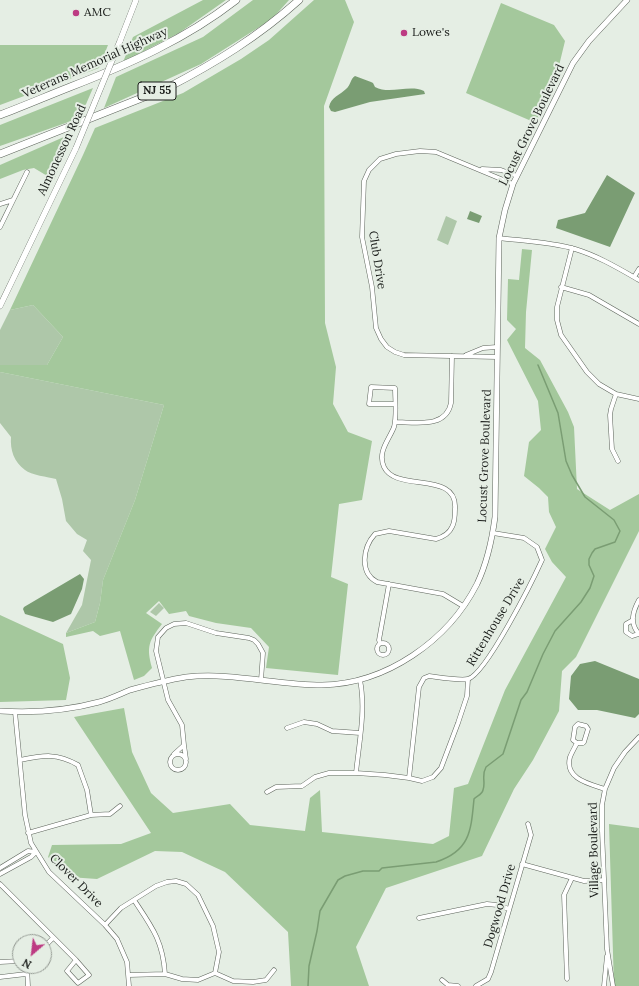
<!DOCTYPE html>
<html>
<head>
<meta charset="utf-8">
<style>
	body { margin:0 }
	#map { position:relative; width:639px; height:986px; overflow:hidden; background:#e5eee4; font-family:Lora,serif }
	canvas { display:block }
	.north { position:absolute; left:12px; top:934px; width:40px; height:40px; box-sizing:border-box; background:#e5eee4; border:1px solid #949a93; border-radius:50%; rotate:208deg; font-size:11px; font-weight:700; line-height:16px; text-align:center; color:#1a1d1a }
	.north::after { content:''; display:block; margin:auto; width:14px; height:18px; background:#bd3b83; clip-path:polygon(50% 0,100% 100%,50% 72%,0 100%) }
</style>
</head>
<body>
<div id="map">
<canvas width="639" height="986"></canvas>
<div class="north">N</div>
</div>
<script>
const context = document.querySelector('canvas').getContext('2d');
context.lineJoin = 'round';
function paint(path, color) {
  context.fillStyle = color;
  context.fill(path, 'evenodd');
}
function trace(path, color, width, dash) {
  context.strokeStyle = color;
  context.lineWidth = width;
  context.lineCap = dash ? 'butt' : 'round';
  context.setLineDash(dash || []);
  context.stroke(path);
}
function label(font, color, halo, rows, align = 'center') {
  context.font = font + ' Lora,serif';
  context.lineWidth = 4;
  context.setLineDash([]);
  context.textBaseline = 'middle';
  context.strokeStyle = halo;
  context.fillStyle = color;
  for (const [text, x, y, turn = 0] of rows) {
    context.save();
    context.translate(x, y);
    context.rotate((+turn || 0) * Math.PI / 180);
    context.textAlign = isNaN(turn) ? turn : align;
    if (halo) context.strokeText(text, 0, 0);
    context.fillText(text, 0, 0);
    context.restore();
  }
}
paint(new Path2D(`
	M446,216L457,221L448,245L437,240Z
	M33,305L63,337L47,365H0V330L10,310Z
	M0,372L164,405L135,500L103,580L100,603L95,622L66,633L82,605L91,560L83,551L87,540L77,534L66,521L62,499L56,479C48,477 31,475 25,470C14,462 10,450 11,437L0,423Z
	M159,603L164,608L156,616L150,612Z`), '#aec7a9');
paint(new Path2D(`
	M203,0H226L179,33L123,62L133,37Z
	M253,0H289L272,19L201,64L104,108L116,77L203,37Z
	M314,0H345L354,22L324,106L325,323L336,367L333,404L348,432L372,441L362,500L339,504L331,577L348,584L338,675L266,668L269,647L251,628L216,623L189,616L186,611L169,614L159,601L146,613L162,624C149,641 146,646 152,668L144,676L134,680L120,631L100,636L93,631L66,637V633L95,622L100,603L103,580L135,500L164,405L0,372V365H47L63,337L33,305L10,310L83,155L95,128L183,93L241,59L269,40Z
	M501,3L554,25L565,41L556,78L536,123L466,93Z
	M0,45H108L99,68L0,105Z
	M93,88L80,118L0,146V125Z
	M73,133L54,180L34,168L23,170L0,179V165Z
	M522,249L532,250L526,312L525,348L540,360L568,412L574,427L577,489L610,510L639,494V531L576,657L562,671L559,711L533,760L514,789L482,856L386,888L356,947L369,986H291L288,932L225,872L182,852L155,851L97,879L69,877L48,857L52,845L121,844L151,833L74,717L124,708L132,752L151,793L173,813L230,804L250,825L305,831L310,798L320,790L322,832L433,844L449,836L454,788L468,784L505,690L566,577L552,562L545,549L556,527L549,512L548,497L539,488L524,476L529,442L541,430L538,401L507,340L516,329L507,320L508,279L519,280Z
	M0,615L63,644L70,678L66,700L0,702Z
	M609,824L639,828V986H614Z`), '#a4c89c');
paint(new Path2D(`
	M355,76L371,82L373,83L375,87C390,95 409,84 424,91L425,94L370,102L335,112L331,111L329,107C331,97 340,95 346,89C351,85 350,79 355,76Z
	M607,175L635,193L610,247L556,228L558,220L585,213Z
	M470,211L482,216L479,223L467,219Z
	M80,574L84,579L82,589L71,614L53,622L25,614L23,609L24,607Z
	M595,661L639,679V714L635,718L597,710H578L569,699L571,676L580,664Z`), '#7a9d73');
trace(new Path2D(`
	M308,986L309,966L317,931L320,911L338,880L345,876L363,871H379L382,868L436,862C470,851 471,831 474,799C476,796 482,795 483,790C486,782 481,776 486,767L503,754L521,700L527,692L543,654L555,631L581,602L590,588L594,576L589,565V559L592,553L595,549L615,542L620,531L614,520L585,497L572,475L566,461L558,413L538,365`), '#7a9d73', 1.5);
const minor = new Path2D(`
	M482,169L501,170L517,176
	M0,204L13,200
	M0,227L27,172
	M499,238C524,241 551,242 575,249C598,256 618,268 639,280
	M572,248L557,307V320L561,335L587,372L599,384L616,394L639,399
	M634,277L639,269
	M561,287L589,295L639,324
	M466,355L483,348L497,347
	M497,357L404,355L395,352L387,347L381,339L376,328L372,287L362,237L364,181L369,170L380,159L396,154L420,151L436,152L513,184
	M616,394L611,409L610,415L612,449L618,461
	M395,404H369L371,387L395,388C395,400 397,415 394,427C389,440 377,452 384,467C396,493 458,470 455,509C455,515 455,522 452,527C449,534 443,537 436,539L389,531L375,534C363,547 359,573 377,582L443,594L463,606
	M395,422C415,422 446,429 451,403L452,356
	M639,600C633,611 629,623 639,634
	M633,620L626,624V632L632,636L639,634
	M377 649a6 6 0 1 1 12 0a6 6 0 1 1-12 0Z
	M380,643L379,640L389,584
	M15,712L25,815L31,843L49,872L105,925L117,939L127,962L129,986
	M287,728L304,722L317,724L332,731L360,733
	M577,743H583L584,742L588,729L586,726L578,724L575,727L573,740L577,743C575,747 572,752 570,757C564,779 590,784 605,789
	M184,745L182,725L168,700L156,651L158,637L166,628L174,624L186,623L216,633L249,638L254,640L258,644L263,653L261,680
	M170 762a8 8 0 1 1 16 0a8 8 0 1 1-16 0Z
	M174,754L184,745L186,759
	M20,760C44,755 57,753 78,765L87,790L91,815
	M356,773C359,743 366,710 360,680
	M409,778L419,687L424,678L429,676C437,677 461,681 468,679C486,674 533,580 542,560L537,547L524,538L493,533
	M267,792L276,787L302,786L315,777L329,773H356L385,775L409,778L422,781L433,777L441,768L458,723L467,696L468,679
	M28,833L91,815L110,814L120,806
	M522,864L584,881L604,880
	M0,868L28,851L36,852
	M0,874L31,857L36,852
	M0,884L76,960L89,975L78,983L67,971L76,960
	M134,900C152,927 163,941 165,974
	M419,918L487,904L497,905L509,909
	M105,925L121,908L156,886L167,882L176,881L186,884L198,895L213,926L219,952L215,973L198,980L182,979L165,974L129,975
	M44,947L53,938
	M0,962L20,961
	M27,966L28,986
	M215,973L233,981L253,982L266,980L274,970
	M0,977L26,974
	M567,979L564,895L572,878
	M442,980L448,985L458,986
	M476,986L488,979L491,972L531,835L528,824
	M604,986L607,956
	M613,986L607,949L602,831V805L605,789L614,768L625,752L639,737`);
const tertiary = new Path2D(`
	M0,711C34,713 66,711 99,702C110,699 120,694 130,690C148,685 167,680 186,677C232,672 276,685 322,685C386,684 448,641 477,584C487,563 492,540 495,517L499,238L505,210L513,184L573,63L589,41L627,0`);
const secondary = new Path2D(`
	M120,41L136,0
	M0,306L76,148`);
const motorway = new Path2D(`
	M0,115C24,106 47,96 70,87C129,64 186,39 236,0
	M0,154L167,88C215,63 258,37 299,0`);
trace(minor, '#5d645b', 5);
trace(tertiary, '#5d645b', 6);
trace(secondary, '#5d645b', 6);
trace(motorway, '#5d645b', 8);
trace(minor, '#fff', 4);
trace(tertiary, '#fff', 5);
trace(secondary, '#fff', 5.5);
trace(motorway, '#fff', 7);
const secondaryBridge = new Path2D(`
	M76,148L120,41`);
trace(secondaryBridge, '#5d645b', 6, []);
trace(secondaryBridge, '#fff', 5.5);
for (const [x, y, r, color] of [
	[76,13,4,"#bd3b83"],
	[404,33,4,"#bd3b83"]
]) {
  const dot = new Path2D();
  dot.arc(x, y, r, 0, 2 * Math.PI);
  context.fillStyle = color;
  context.fill(dot);
  trace(dot, '#e5eee4', 1.5);
}
for (const [x, y, w] of [
	[157,91,38]
]) {
  const box = new Path2D();
  box.roundRect(x - w / 2, y - 9, w, 18, 3);
  context.fillStyle = '#e5eee4';
  context.fill(box);
  trace(box, '#1a1d1a', 1);
}
label('bold 11px', '#1a1d1a', null, [
	["NJ 55",157,91]
]);
label('12px', '#1a1d1a', '#e5eee4', [
	["AMC",84,13],
	["Lowe's",412,33]
], 'left');
label('12px', '#1a1d1a', '#e5eee4', [
	["Veterans Memorial Highway",95,63,-24],
	["Locust Grove Boulevard",532,125,-64],
	["Almonesson Road",62,150,-65],
	["Club Drive",377,260,81],
	["Locust Grove Boulevard",485,456,-88],
	["Rittenhouse Drive",496,622,-59],
	["Village Boulevard",594,850,-91],
	["Clover Drive",76,881,45],
	["Dogwood Drive",500,906,-74]
]);
</script>
</body>
</html>
